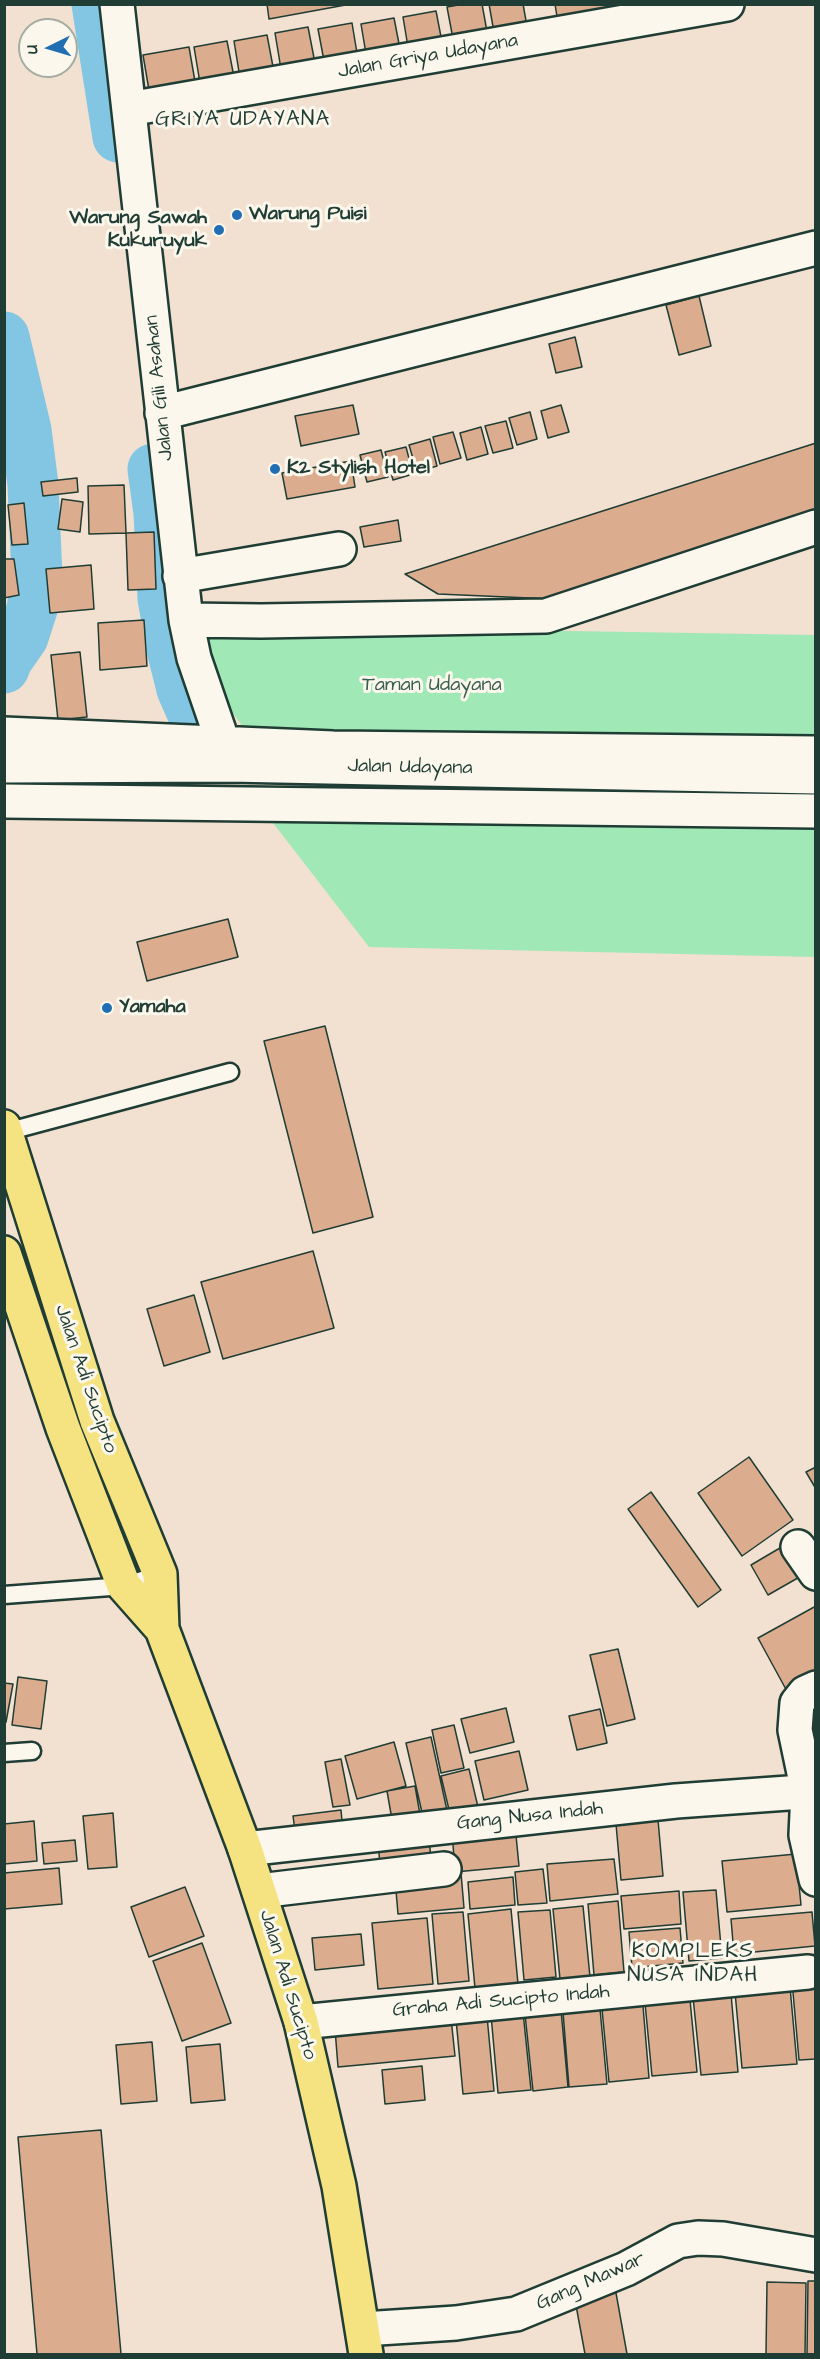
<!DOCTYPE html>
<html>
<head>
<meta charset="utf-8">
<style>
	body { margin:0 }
	#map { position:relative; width:820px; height:2359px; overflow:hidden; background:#f2e0d0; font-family:"Architects Daughter",sans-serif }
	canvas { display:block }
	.frame { position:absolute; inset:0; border:6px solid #1f3d34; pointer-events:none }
	.north { position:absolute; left:18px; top:18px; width:60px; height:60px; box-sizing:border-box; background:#fbf7ec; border:2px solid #a3ada2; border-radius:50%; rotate:265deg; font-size:16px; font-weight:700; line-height:24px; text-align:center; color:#1f3d34 }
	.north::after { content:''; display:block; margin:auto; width:21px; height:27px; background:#1f6fb2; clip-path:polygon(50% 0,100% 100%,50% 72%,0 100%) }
</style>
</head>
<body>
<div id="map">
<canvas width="820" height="2359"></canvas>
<div class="frame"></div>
<div class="north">U</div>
</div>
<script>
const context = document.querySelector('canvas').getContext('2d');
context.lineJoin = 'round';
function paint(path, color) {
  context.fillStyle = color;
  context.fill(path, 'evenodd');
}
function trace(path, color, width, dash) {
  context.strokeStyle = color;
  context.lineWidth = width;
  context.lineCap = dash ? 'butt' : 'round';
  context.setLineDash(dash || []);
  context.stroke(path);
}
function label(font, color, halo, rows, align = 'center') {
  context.font = font + ' "Architects Daughter",sans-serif';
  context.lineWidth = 6;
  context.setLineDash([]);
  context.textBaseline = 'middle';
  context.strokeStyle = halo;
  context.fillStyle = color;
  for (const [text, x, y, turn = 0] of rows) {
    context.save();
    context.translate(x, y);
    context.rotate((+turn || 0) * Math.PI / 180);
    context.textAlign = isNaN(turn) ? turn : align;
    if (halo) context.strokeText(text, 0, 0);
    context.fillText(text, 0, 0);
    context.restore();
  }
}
paint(new Path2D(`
	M200,625L815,635V749L252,740L224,700Z
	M270,819L815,829V957L369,947Z`), '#a0e8b5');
trace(new Path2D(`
	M97,4L118,137
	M4,337L26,430L33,485L37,577L32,609L23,637L7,660L4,668
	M153,469L159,513L163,598L172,649L182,689L200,730`), '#82c6e3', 51);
const building = new Path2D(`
	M267,4H351L269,19Z
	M464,4H482L488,37L454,44L447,7Z
	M489,4H523L528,32L495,38Z
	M555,4H694L559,29Z
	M436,11L443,47L409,53L403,17Z
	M394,18L401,54L367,60L361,24Z
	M352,23L358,59L325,66L318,29Z
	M308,27L315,63L281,69L275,33Z
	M267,35L274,72L240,78L234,41Z
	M227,41L234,77L200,83L194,47Z
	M189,47L197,93L151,102L143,55Z
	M699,296L711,346L679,355L666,305Z
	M575,337L582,367L556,373L549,344Z
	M353,405L359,434L301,446L295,416Z
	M561,405L569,432L548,438L541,411Z
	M530,412L537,439L517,445L509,418Z
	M506,421L513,448L493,453L485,426Z
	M481,427L488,454L467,460L460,433Z
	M453,432L461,458L440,464L433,437Z
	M430,439L437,466L417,472L409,445Z
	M816,443V509L553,599L438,594L405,574Z
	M406,447L413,474L393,480L385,452Z
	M381,450L388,477L367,482L360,455Z
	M351,461L355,487L287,499L282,473Z
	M77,478L78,492L43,496L41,482Z
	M124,485L126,533L89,534L88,486Z
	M62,499L83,502L80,532L58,529Z
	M24,503L28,544L12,545L8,505Z
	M398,520L401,541L364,547L360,527Z
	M154,532L156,589L128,590L126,533Z
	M4,559H14L19,595L4,598Z
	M91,565L94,609L50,613L46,569Z
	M144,620L147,666L100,670L98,623Z
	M80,652L87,717L58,720L51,655Z
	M228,919L238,957L147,981L137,942Z
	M325,1026L373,1217L313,1233L264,1041Z
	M313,1251L334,1328L223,1359L201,1282Z
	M194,1295L210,1352L164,1366L147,1309Z
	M749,1457L793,1520L742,1556L698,1493Z
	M816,1467V1489L806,1472Z
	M651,1492L721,1590L698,1607L628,1509Z
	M785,1545L803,1575L768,1595L751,1565Z
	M816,1606V1677L788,1693L758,1638Z
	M618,1649L635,1719L607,1726L590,1655Z
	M18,1677L47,1681L41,1729L12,1725Z
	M4,1683L13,1684L6,1722H4Z
	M506,1708L514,1742L470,1753L461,1719Z
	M600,1709L607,1743L577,1750L569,1716Z
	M454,1725L464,1768L441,1773L432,1730Z
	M431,1737L448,1815L424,1821L406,1743Z
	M394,1742L406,1786L357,1799L345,1756Z
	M519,1751L528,1790L484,1800L475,1761Z
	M341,1759L350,1805L333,1807L325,1762Z
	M469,1769L478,1807L450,1814L441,1776Z
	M415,1786L422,1826L394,1831L387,1791Z
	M341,1810L343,1832L296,1838L293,1816Z
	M113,1813L117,1867L88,1869L83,1816Z
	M658,1820L663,1876L621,1880L616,1824Z
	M34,1821L37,1861L4,1864V1824Z
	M515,1825L519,1866L455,1872L452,1831Z
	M429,1836L431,1861L380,1865L378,1841Z
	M75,1840L77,1861L44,1864L42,1843Z
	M796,1854L801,1905L727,1912L722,1861Z
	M614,1859L618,1894L550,1901L547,1864Z
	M59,1868L62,1904L4,1909V1873Z
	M543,1869L547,1903L518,1905L515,1872Z
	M461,1873L464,1908L398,1914L395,1879Z
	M513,1877L515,1905L470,1909L468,1882Z
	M185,1887L204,1936L149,1957L131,1907Z
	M716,1890L722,1958L689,1961L683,1892Z
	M679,1891L681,1924L624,1929L621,1896Z
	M618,1901L624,1972L594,1975L588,1904Z
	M583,1906L590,1977L560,1979L553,1909Z
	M511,1909L518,1984L475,1988L468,1914Z
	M550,1910L556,1977L524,1980L518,1912Z
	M463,1912L469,1981L438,1984L432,1914Z
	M812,1912L815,1946L734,1954L731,1919Z
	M427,1918L433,1984L378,1989L372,1923Z
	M680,1928L683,1963L632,1968L629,1932Z
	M361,1934L364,1965L315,1970L312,1938Z
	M202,1943L231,2023L182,2041L153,1961Z
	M816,1979V2059L799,2060L792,1981Z
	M790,1987L797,2064L742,2068L735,1992Z
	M731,1994L738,2072L701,2075L693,1997Z
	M690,2000L697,2072L652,2076L645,2003Z
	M643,2006L649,2078L609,2082L602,2009Z
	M600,2009L607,2084L569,2087L563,2012Z
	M561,2010L568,2087L533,2091L525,2014Z
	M523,2012L531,2090L498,2093L491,2015Z
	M487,2016L494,2091L463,2094L456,2019Z
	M451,2018L455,2056L338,2067L335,2029Z
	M152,2042L157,2101L121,2104L116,2045Z
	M220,2044L225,2100L191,2103L186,2047Z
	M422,2066L425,2100L385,2104L382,2070Z
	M101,2130L121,2354H37L18,2137Z
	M808,2281H816V2354H807Z
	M767,2282L806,2283L805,2354H766Z
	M616,2293L627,2354H585L575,2300Z`);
paint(building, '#dcac8e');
trace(building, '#1f3d34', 1.5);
const lane = new Path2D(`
	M6,1132L230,1072
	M4,1595L124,1586L160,1574
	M4,1753L32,1751`);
const street = new Path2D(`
	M117,4L186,620L194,658L230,763
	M129,109L727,4
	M162,413L816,248
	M180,576L339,549
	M186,620L261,621L546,616L816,527
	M4,734L333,748L816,753
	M798,1547L816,1573
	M816,1688L805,1693L797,1703L795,1730L808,1792L806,1835L816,1879
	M245,1849L676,1801L816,1791
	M259,1891L444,1869
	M301,2022L808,1972
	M363,2329L456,2323L516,2314L626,2269L678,2241L698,2238L723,2239L816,2255`);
const secondary = new Path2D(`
	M4,766L230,765L816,777
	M4,801L816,811`);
const highway = new Path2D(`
	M4,1127L97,1421L160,1574L162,1629L245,1849L301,2022L339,2186L366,2354
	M4,1253L63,1428L124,1586L162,1629`);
trace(lane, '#1f3d34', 21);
trace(street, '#1f3d34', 38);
trace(secondary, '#1f3d34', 38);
trace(highway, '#1f3d34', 38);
trace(lane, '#fbf7ec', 16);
trace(street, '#fbf7ec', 33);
trace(secondary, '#fbf7ec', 33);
trace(highway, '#f5e382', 33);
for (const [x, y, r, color] of [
	[237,215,6,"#1f6fb2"],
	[219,230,6,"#1f6fb2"],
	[275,469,6,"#1f6fb2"],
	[107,1008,6,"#1f6fb2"]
]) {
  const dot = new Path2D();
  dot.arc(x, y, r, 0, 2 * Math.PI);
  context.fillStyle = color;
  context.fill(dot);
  trace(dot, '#fbf7ec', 2);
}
label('20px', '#1f3d34', '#fbf7ec', [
	["Jalan Griya Udayana",428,57,-10],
	["Jalan Gili Asahan",160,388,-96],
	["Jalan Udayana",410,768,1],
	["Jalan Adi Sucipto",85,1379,71],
	["Gang Nusa Indah",530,1817,-6],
	["Jalan Adi Sucipto",287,1985,73],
	["Graha Adi Sucipto Indah",501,2002,-5],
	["Gang Mawar",591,2282,-24]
]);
label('bold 20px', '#1f3d34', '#fbf7ec', [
	["Warung Puisi",249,215],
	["Warung Sawah",207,219,"right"],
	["Kukuruyuk",207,242,"right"],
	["K2 Stylish Hotel",287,469],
	["Yamaha",119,1008]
], 'left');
label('20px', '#395f4e', '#fbf7ec', [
	["Taman Udayana",432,686]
]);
context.letterSpacing = '1.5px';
label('21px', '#1f3d34', '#fbf7ec', [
	["GRIYA UDAYANA",243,121],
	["KOMPLEKS",693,1953],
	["NUSA INDAH",693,1977]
]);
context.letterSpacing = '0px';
</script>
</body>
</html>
